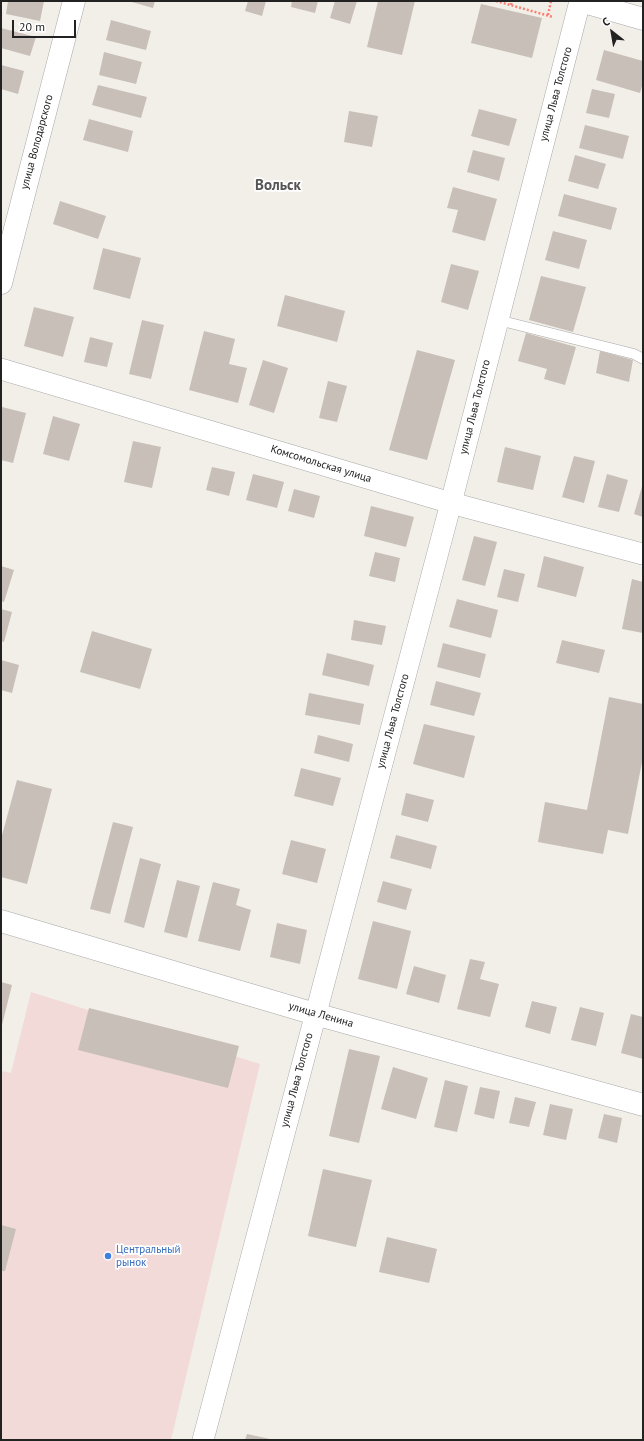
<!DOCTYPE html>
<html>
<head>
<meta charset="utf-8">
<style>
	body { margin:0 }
	#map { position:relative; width:644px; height:1441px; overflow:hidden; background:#f2efe9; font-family:"PT Sans",sans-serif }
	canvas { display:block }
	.frame { position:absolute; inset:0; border:2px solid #222; pointer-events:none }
	.north { position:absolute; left:592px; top:12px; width:40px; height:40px; -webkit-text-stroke:3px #fff; paint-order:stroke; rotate:329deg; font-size:11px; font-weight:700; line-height:16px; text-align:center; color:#222 }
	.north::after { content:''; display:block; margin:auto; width:14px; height:18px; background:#222; clip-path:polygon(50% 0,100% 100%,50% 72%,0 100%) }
	.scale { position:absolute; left:12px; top:20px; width:64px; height:18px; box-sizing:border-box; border:2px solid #222; border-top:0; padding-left:5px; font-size:12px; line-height:14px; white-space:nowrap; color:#222; -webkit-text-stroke:3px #fff; paint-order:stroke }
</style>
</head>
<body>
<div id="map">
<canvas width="644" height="1441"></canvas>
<div class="frame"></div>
<div class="north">С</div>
<div class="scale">20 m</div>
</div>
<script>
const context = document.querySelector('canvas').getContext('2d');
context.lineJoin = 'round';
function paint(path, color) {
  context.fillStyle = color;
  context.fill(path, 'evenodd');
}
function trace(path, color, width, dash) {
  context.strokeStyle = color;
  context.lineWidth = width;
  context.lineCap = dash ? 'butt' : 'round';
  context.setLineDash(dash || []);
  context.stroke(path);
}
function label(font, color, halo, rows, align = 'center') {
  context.font = font + ' "PT Sans",sans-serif';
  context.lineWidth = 3.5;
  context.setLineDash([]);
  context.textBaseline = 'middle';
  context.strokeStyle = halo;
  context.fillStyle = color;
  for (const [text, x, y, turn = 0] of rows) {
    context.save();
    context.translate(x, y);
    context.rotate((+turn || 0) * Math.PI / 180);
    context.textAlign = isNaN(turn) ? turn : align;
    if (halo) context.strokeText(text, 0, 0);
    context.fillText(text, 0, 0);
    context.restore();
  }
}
paint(new Path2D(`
	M31,992L260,1064L171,1440H1V1071L11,1073Z`), '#f2dad9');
paint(new Path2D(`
	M8,1H44L40,21L6,14Z
	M128,1H155L153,8Z
	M248,1H266L262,16L245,11Z
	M292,1H318L315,13L291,7Z
	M335,1H357L350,24L330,18Z
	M378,1H415L402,55L367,47Z
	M481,4L542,18L532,58L471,43Z
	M111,20L151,31L146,50L106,40Z
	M1,28L36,37L30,56L1,48Z
	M604,50L643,61V83L640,93L596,80Z
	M104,52L142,62L136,84L99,75Z
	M1,65L24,71L18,94L1,89Z
	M98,85L147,97L141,118L92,105Z
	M592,89L615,94L609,118L586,113Z
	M479,109L517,119L509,146L471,136Z
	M349,111L378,116L372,147L344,142Z
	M89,119L133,131L128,152L83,140Z
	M585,125L629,136L623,159L579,148Z
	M473,150L505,158L499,181L467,172Z
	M575,155L606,164L598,189L568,181Z
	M453,187L497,199L485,241L452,232L458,210L447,208Z
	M564,194L617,208L611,230L558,216Z
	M60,201L106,216L98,239L53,224Z
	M553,231L587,240L579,269L545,260Z
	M103,248L141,258L130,299L93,289Z
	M451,264L479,271L468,310L441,302Z
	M541,276L586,287L573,332L529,320Z
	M285,295L345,311L337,342L277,326Z
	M34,307L74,317L63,357L24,346Z
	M142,320L164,325L151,379L129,374Z
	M204,331L235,339L229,364L247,368L238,403L189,390Z
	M526,333L576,347L565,385L544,379L547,369L518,361Z
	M90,337L113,343L107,367L84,362Z
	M417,350L455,360L427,460L389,450Z
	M600,351L633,360L629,382L596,373Z
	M263,360L288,368L274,413L249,405Z
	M328,381L347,386L337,422L319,418Z
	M2,407L26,413L13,463L1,460Z
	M53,416L80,424L69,461L43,454Z
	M133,441L161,447L152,488L124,482Z
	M505,447L541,456L533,490L497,482Z
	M574,456L595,461L584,503L562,497Z
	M212,467L235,472L229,496L206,490Z
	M253,474L284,482L277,508L246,500Z
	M607,474L628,480L619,512L598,507Z
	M643,483V517L634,514Z
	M294,489L320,496L314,518L288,511Z
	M371,506L414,517L406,547L364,536Z
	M474,536L497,542L485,586L462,580Z
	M375,552L400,558L395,582L369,576Z
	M544,556L584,567L576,597L537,587Z
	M1,566L14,570L4,602L1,601Z
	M504,569L525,574L518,602L497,597Z
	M632,579L643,582V633L622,629Z
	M457,599L498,610L491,638L449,627Z
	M1,609L12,612L4,642L1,641Z
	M354,620L386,626L382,645L351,640Z
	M92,631L152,649L140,689L80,672Z
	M562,640L605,650L599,673L556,663Z
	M443,643L486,654L480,678L437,667Z
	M327,653L374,665L369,686L322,675Z
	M1,660L19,665L12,693L1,690Z
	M436,681L481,693L474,716L430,705Z
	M309,693L364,704L360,725L305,715Z
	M609,697L643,704V757L628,834L608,830L603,854L538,842L545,802L587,810Z
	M424,724L475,736L464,778L413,764Z
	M318,735L353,744L349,762L314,753Z
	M301,768L341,778L333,806L294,796Z
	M17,780L52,789L27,884L1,877V839Z
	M406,793L434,800L428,822L401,815Z
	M113,822L133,827L110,914L90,909Z
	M396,835L437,846L431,869L390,858Z
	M291,840L326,849L317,883L282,874Z
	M140,858L161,864L144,928L124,922Z
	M177,880L200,886L187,938L164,932Z
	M383,881L412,889L406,910L377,902Z
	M213,882L240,889L236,905L251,910L240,951L198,941Z
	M373,921L411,931L397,989L358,979Z
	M277,923L307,930L300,964L270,957Z
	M470,959L485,962L480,979L499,984L490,1017L457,1009Z
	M414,966L446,975L439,1003L406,994Z
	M1,982L12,985L2,1025H1Z
	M532,1001L557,1007L550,1034L525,1027Z
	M580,1007L604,1013L596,1046L571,1040Z
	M89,1008L239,1046L228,1088L78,1050Z
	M631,1014L643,1017V1059L621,1053Z
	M349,1049L380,1056L359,1143L329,1136Z
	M393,1067L428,1078L416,1119L381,1109Z
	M445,1080L468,1086L457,1132L434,1127Z
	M480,1087L500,1091L494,1119L474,1114Z
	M515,1097L536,1102L529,1127L509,1123Z
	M550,1104L573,1109L566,1140L543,1135Z
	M604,1114L622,1118L617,1143L598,1138Z
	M323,1169L372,1180L356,1247L308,1236Z
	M1,1225L16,1229L5,1271H1Z
	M387,1237L437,1249L429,1283L379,1272Z
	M247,1434L270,1439V1440H245Z`), '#c7bfb8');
const service = new Path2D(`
	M498,320L634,354L643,359`);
const minor = new Path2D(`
	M1,369L451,503L643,554
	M203,1440L451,503L580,1`);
const tertiary = new Path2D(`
	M580,1L643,19
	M1,283L74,1
	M1,921L315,1014L643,1105`);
trace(service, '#a9a9a9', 11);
trace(minor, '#a9a9a9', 22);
trace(tertiary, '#a9a9a9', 23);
trace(new Path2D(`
	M496,1L553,17
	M511,5L512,1
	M548,15L551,1`), '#fa8072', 2.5, [2, 2]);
trace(service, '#fff', 10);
trace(minor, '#fff', 21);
trace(tertiary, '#fff', 22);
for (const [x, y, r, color] of [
	[108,1256,4,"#3f7fe0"]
]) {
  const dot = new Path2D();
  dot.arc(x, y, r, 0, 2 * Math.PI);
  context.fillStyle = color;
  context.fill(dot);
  trace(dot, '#fff', 1.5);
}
label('11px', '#222', '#fff', [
	["улица Льва Толстого",556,94,-75],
	["улица Володарского",37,142,-75],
	["улица Льва Толстого",475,407,-76],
	["Комсомольская улица",321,464,17],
	["улица Льва Толстого",393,721,-75],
	["улица Ленина",321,1015,16],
	["улица Льва Толстого",297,1080,-75]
]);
label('11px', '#366cbe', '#fff', [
	["Центральный",116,1250],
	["рынок",116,1263]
], 'left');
label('bold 15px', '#555', '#fff', [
	["Вольск",278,186]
]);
</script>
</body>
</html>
